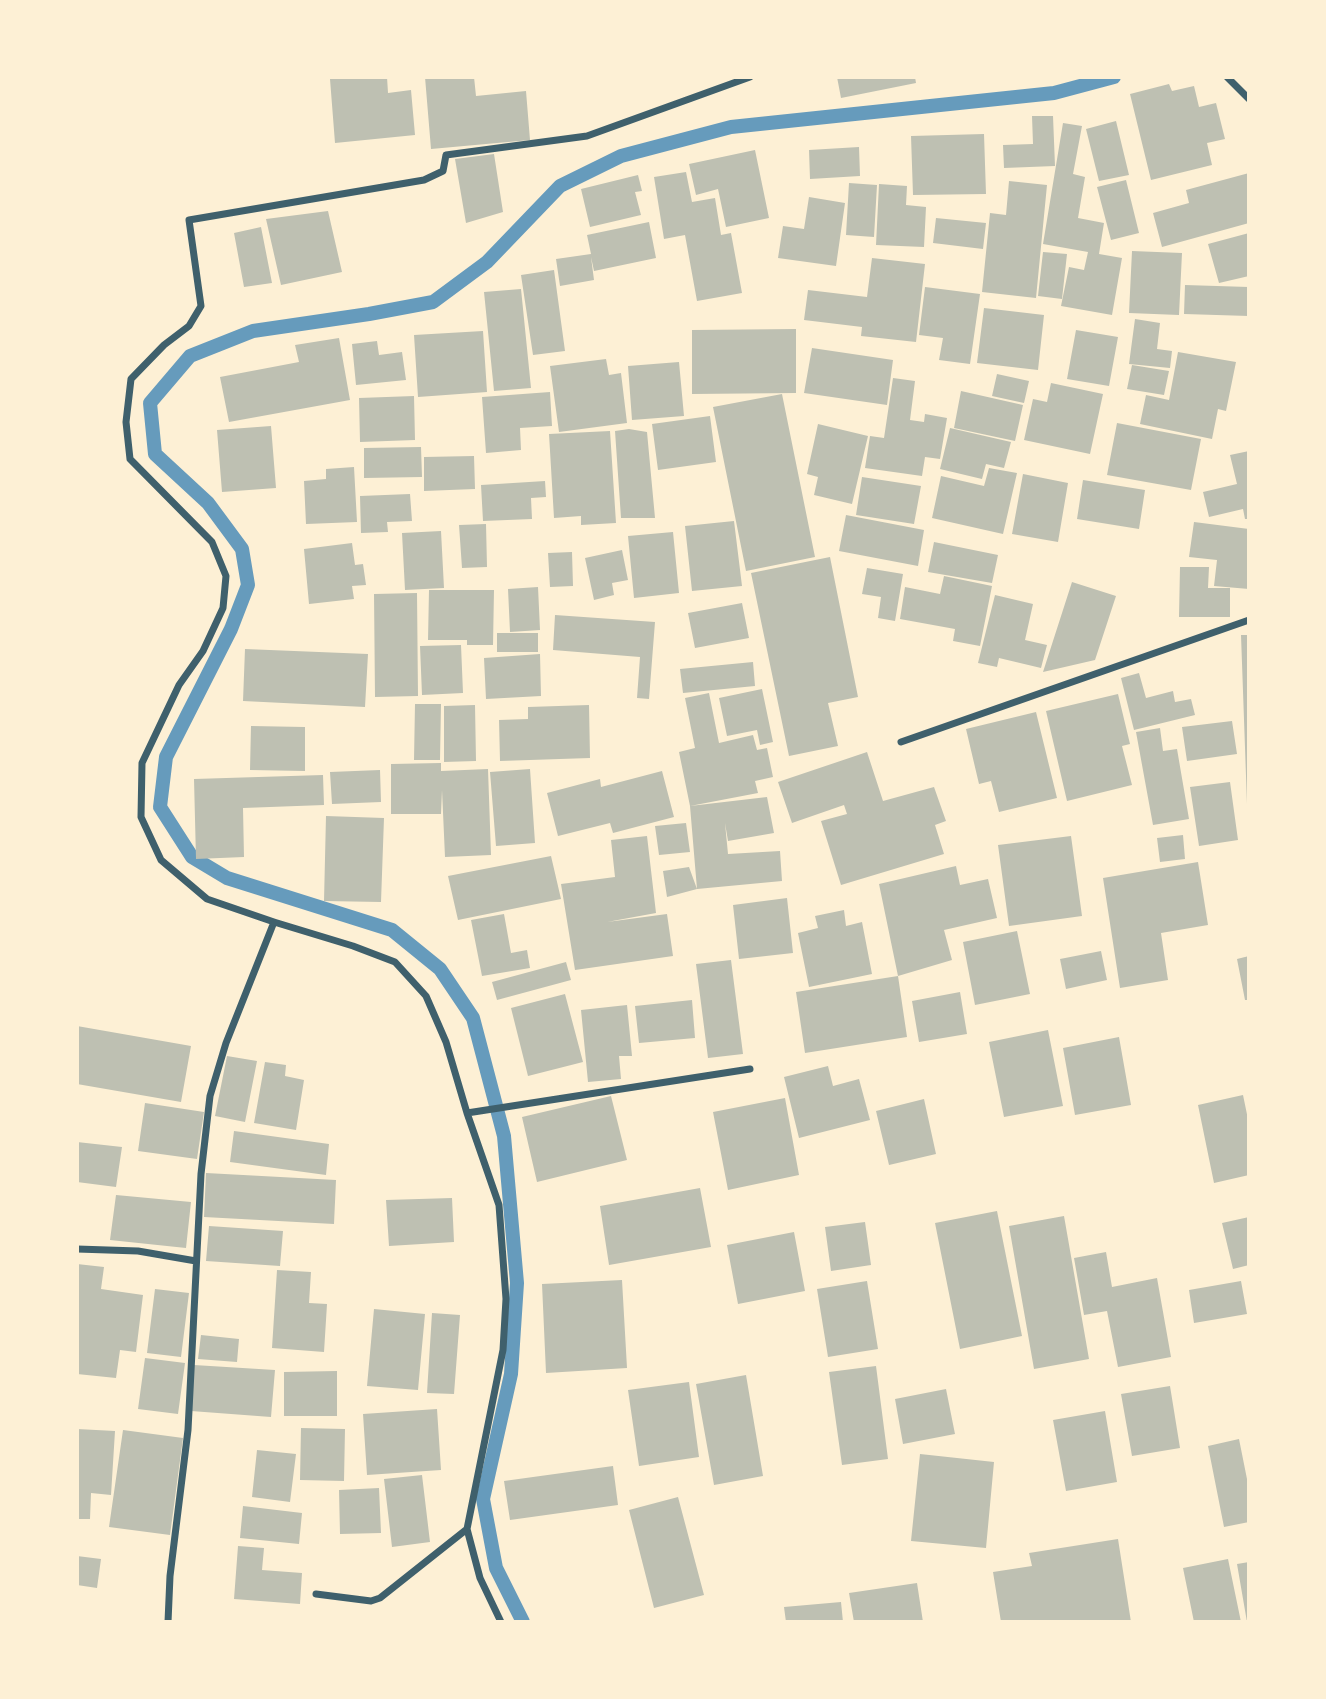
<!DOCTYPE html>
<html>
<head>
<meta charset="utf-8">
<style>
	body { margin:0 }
	#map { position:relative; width:1326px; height:1699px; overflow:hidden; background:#fdf0d5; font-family:"Alegreya Sans",sans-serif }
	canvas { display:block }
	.frame { position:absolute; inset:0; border:79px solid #fdf0d5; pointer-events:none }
</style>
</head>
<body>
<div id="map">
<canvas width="1326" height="1699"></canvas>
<div class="frame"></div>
</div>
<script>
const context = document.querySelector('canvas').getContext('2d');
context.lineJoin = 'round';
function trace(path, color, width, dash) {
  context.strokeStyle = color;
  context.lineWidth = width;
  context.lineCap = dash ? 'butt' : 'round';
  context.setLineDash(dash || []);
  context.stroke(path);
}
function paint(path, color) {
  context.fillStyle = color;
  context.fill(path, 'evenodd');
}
trace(new Path2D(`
	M523,1622L496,1568L483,1499L511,1374L517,1283L504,1136L473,1018L440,969L392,930L227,878L192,857L160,807L166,757L231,629L248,585L242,549L208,503L155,454L150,403L190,356L253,331L369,314L433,302L487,262L560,186L621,156L731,127L1054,93L1114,77`), '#669bbc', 14);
paint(new Path2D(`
	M350,77H387L388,93L411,90L415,135L335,143L330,79Z
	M425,77H474L476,96L526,91L530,140L431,149Z
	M837,77H915L916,83L841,98Z
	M1169,84L1172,91L1194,86L1199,107L1216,103L1225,139L1207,143L1212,165L1151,180L1130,94Z
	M1032,116H1053L1055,166L1004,168L1003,145L1033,144Z
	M1116,121L1129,175L1099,181L1086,129Z
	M1063,123L1082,126L1073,174L1085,177L1078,218L1104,223L1099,254L1122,258L1112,315L1061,306L1069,267L1084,270L1088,252L1043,244Z
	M984,134L986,194L913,195L911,136Z
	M859,147L860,176L810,179L809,150Z
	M755,150L769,218L726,227L718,189L696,195L689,164Z
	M494,154L503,212L466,223L455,159Z
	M686,172L692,202L715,198L721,235L731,233L742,293L697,301L685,235L664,239L654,177Z
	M1249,173V223L1162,247L1153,213L1189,203L1186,190Z
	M638,175L642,191L635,192L641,215L590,227L581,189Z
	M1126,180L1139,233L1111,240L1097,187Z
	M1009,181L1047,185L1036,298L982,292L990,213L1006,215Z
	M849,183L877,185L874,237L846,235Z
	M879,184L907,186L906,205L926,207L924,247L876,245Z
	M809,197L845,203L836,266L778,258L783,226L804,229Z
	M328,211L342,272L281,285L266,219Z
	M936,218L986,223L983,249L933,243Z
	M649,222L656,258L594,271L591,257L594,280L560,286L556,259L591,254L587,235Z
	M261,227L272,283L244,287L234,233Z
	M1249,233V276L1219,283L1208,244Z
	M1132,251L1182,253L1179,315L1129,313Z
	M1043,252L1067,254L1062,299L1038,296Z
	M872,258L925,264L916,342L861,336L862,327L804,320L808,290L867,297Z
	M554,270L565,351L533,355L521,275Z
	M1185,285L1249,287V316L1184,314Z
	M925,287L980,294L970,364L939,360L943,338L919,335Z
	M521,289L531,388L494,391L484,292Z
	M984,308L1044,315L1038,370L977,363Z
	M1135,319L1160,323L1157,349L1172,351L1170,368L1129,364Z
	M796,329V393L692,394V330Z
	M1076,330L1118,337L1109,386L1067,379Z
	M483,331L487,392L418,397L414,335Z
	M339,338L350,400L229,422L220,377L299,362L295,345Z
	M377,341L379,355L402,352L406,380L356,385L352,344Z
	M812,348L893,360L887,405L804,393Z
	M1178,352L1236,362L1226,411L1218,409L1212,439L1140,424L1146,395L1169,400Z
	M606,359L609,375L621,373L627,423L559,432L550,366Z
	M679,362L684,416L632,420L628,366Z
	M1132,365L1169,371L1164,395L1127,389Z
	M997,374L1029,381L1024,403L992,396Z
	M893,378L915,381L910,420L924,422L925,414L947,418L940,459L925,457L922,476L865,468L870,436L884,438Z
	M1051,383L1103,394L1090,454L1024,440L1033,399L1047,402Z
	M961,391L1023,405L1015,441L954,428Z
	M550,392L552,426L520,428L521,450L486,453L482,397Z
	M782,394L815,557L746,571L713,407Z
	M414,396L415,440L360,442L359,398Z
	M710,416L716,462L658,470L652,424Z
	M1117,423L1201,439L1191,490L1107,475Z
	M818,424L868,436L852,504L814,495L818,477L807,474Z
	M271,426L276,488L222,492L217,430Z
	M950,428L1011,442L1004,468L986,464L982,479L940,469Z
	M629,429L647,432L655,518H621L615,431Z
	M610,431L616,523L581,525V516L554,518L549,434Z
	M421,447L422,477L364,478V448Z
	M1249,451V519H1245L1243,509L1209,517L1203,492L1237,484L1230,455Z
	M474,456L475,489L424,491V457Z
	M354,467L357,522L306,524L304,481L326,479V469Z
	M989,468L1017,473L1003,534L932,518L941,476L984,486Z
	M1023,474L1068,483L1058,542L1012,534Z
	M862,477L921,486L914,524L856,515Z
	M1083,480L1145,490L1139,529L1077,519Z
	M545,481L546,497L531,498L532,519L483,521L481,485Z
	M410,494L412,521L387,522L388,532L361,533L360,496Z
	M846,515L924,530L918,566L839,551Z
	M734,521L742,586L692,591L685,526Z
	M1194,522L1249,529V589L1214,586L1217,560L1189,557Z
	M486,524L487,567L462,568L459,525Z
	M441,531L444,588L405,590L402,533Z
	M673,532L679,593L634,598L628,536Z
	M934,542L998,555L992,583L928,572Z
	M352,543L355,565L363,564L366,585L352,586L354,599L309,604L304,549Z
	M622,550L628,580L612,583L614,595L594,600L585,558Z
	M572,552L573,586L550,587L548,553Z
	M830,557L858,697L828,703L838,746L789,756L751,573Z
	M1180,567H1209L1208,588H1230V617H1179Z
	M867,568L903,574L895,621L878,618L881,597L862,594Z
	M944,576L992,586L980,646L953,641L955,629L900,619L905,587L940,594Z
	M1072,582L1116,596L1095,660L1043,672Z
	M538,587L540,630L510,632L508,589Z
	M429,590H494L493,645H467V640H428Z
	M417,593L418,696L375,697L374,594Z
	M995,595L1033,604L1025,640L1047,645L1041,668L999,658L997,667L978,663Z
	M742,603L749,638L695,648L688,613Z
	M555,615L655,622L649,699L637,698L640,657L553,650Z
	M497,633H538V652H497Z
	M1241,635H1249V804H1247Z
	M461,645L463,693L422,695L420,646Z
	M245,649L368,654L365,707L243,701Z
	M540,654L541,696L486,699L484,658Z
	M753,662L755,686L683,693L680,669Z
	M1139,673L1146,698L1173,691L1175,702L1191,699L1195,715L1134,730L1121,678Z
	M762,689L773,742L760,745L757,730L727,736L719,698Z
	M709,693L719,743L753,735L757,750L767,748L773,777L755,781L758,793L690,806L679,752L695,748L685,698Z
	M1118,694L1130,744L1122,746L1132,785L1067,801L1046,711Z
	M415,704H441L440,760H414Z
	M475,705L476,761L444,762V706Z
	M589,705L590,758L500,761L499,720L528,719V707Z
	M1036,712L1057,798L999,812L991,781L979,784L966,729Z
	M1232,721L1237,754L1187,761L1182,727Z
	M251,726L305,727V771L250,770Z
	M1160,728L1163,751L1177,749L1189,819L1153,825L1136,732Z
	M867,752L883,801L934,787L946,821L935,825L944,854L841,885L821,821L847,814L844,805L792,823L778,782Z
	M441,763V771L488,769L491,855L445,857L442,790L441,814H391V764Z
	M530,769L535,843L496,846L490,772Z
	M380,770L381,802L332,804L330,772Z
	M662,771L674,817L613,833L610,823L558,836L547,793L600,779L601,787Z
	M323,775L324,805L243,808L244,857L196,859L194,779Z
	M1230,782L1238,840L1199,846L1190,787Z
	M767,797L774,833L728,841L725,823L728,854L780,851L782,881L697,889L690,806Z
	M326,816L384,818L381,902L324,901Z
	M686,823L690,852L659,855L655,826Z
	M1183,835L1185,859L1160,862L1157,838Z
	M647,836L656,913L607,922L667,914L673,956L575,970L561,884L615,877L611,840Z
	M1071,836L1082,916L1009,926L998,845Z
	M551,856L561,899L458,920L448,876Z
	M1198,862L1208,925L1161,933L1168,980L1120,988L1103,878Z
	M956,866L960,885L988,879L997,918L944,930L952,960L898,976L879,884Z
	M689,867L697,889L667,897L663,871Z
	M787,898L793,953L739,959L733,905Z
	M844,910L846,926L862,922L872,974L809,987L798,933L818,928L815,916Z
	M504,914L511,953L527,950L530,968L482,976L471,920Z
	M1017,931L1030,994L975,1005L963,942Z
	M1101,951L1107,980L1066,989L1060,959Z
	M1249,956V1000H1245L1237,959Z
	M731,960L743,1054L708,1058L696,964Z
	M566,962L571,980L497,1000L492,982Z
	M898,976L907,1037L805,1053L796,992Z
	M960,992L967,1034L919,1042L912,1001Z
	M565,994L583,1062L528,1076L511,1008Z
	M692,1000L695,1038L639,1043L635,1006Z
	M627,1005L632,1056H619L621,1079L588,1082L581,1010Z
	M77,1026L191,1046L181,1102L77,1084Z
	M1048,1030L1063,1106L1004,1117L989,1042Z
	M1119,1037L1131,1105L1075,1115L1063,1048Z
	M227,1056L257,1061L245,1122L215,1116Z
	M265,1062L286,1065L285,1076L304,1080L296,1130L254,1123Z
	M828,1066L833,1086L859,1079L870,1120L799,1138L784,1077Z
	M1243,1095L1249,1124V1175L1214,1183L1198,1105Z
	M611,1096L627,1160L537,1182L522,1117Z
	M785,1098L799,1175L728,1190L713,1112Z
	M924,1099L936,1154L889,1165L876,1111Z
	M145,1103L204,1112L197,1159L138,1151Z
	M234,1131L329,1144L326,1175L230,1162Z
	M77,1142L122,1147L116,1187L77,1182Z
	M206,1173L336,1180L334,1224L204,1217Z
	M700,1188L711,1247L609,1265L600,1206Z
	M116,1195L191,1202L186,1248L110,1240Z
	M452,1198L454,1242L389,1246L386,1200Z
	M997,1211L1022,1336L960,1349L935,1223Z
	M1064,1216L1089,1359L1034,1369L1009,1226Z
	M1249,1217V1265L1233,1269L1222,1223Z
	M865,1222L871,1265L831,1271L825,1227Z
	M209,1226L283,1231L280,1266L206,1261Z
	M794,1232L805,1291L738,1304L727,1245Z
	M1106,1252L1112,1287L1157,1278L1171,1357L1118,1367L1107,1311L1084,1315L1074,1258Z
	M77,1264L104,1267L101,1289L143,1295L136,1352L120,1350L116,1378L77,1374Z
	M277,1270L311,1272L309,1303L327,1304L324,1352L272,1348Z
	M622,1280L627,1368L546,1373L542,1284Z
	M867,1281L878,1349L828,1357L817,1289Z
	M1241,1281L1247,1314L1194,1323L1189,1290Z
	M155,1289L189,1293L181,1357L147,1353Z
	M374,1309L425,1314L418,1390L367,1386Z
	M432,1313L460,1315L454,1394L427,1393Z
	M201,1335L239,1339L237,1362L198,1359Z
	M145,1358L185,1363L178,1414L138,1409Z
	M194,1365L275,1370L271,1417L191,1411Z
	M876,1366L888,1459L842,1465L829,1372Z
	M337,1371V1416H284V1372Z
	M746,1375L763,1476L714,1485L696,1384Z
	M689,1382L699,1457L639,1466L628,1390Z
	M1170,1386L1180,1448L1132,1456L1121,1394Z
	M946,1389L955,1434L903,1444L895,1399Z
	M437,1409L441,1470L367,1475L363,1414Z
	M1105,1411L1117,1482L1066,1491L1053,1420Z
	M301,1428L345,1429L344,1481L300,1480Z
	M77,1429L115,1431L111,1495L91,1493L90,1519H77Z
	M123,1430L183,1438L170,1535L109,1527Z
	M1239,1439L1249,1489V1522L1224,1527L1208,1446Z
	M257,1450L296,1454L290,1502L252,1497Z
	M920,1454L994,1462L986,1548L911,1541Z
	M613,1466L618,1505L510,1520L504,1481Z
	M422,1475L430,1542L392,1547L384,1479Z
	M379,1488L381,1533L340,1534L339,1490Z
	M678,1497L704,1595L654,1608L629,1510Z
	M243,1506L302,1513L299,1544L240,1538Z
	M1118,1539L1131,1622H1001L993,1572L1032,1566L1029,1553Z
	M238,1546L264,1548L262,1570L302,1573L300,1604L234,1599Z
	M77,1556L101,1559L97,1588L77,1585Z
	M1228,1559L1241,1622H1194L1183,1568Z
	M1249,1562V1622H1247L1237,1564Z
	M917,1583L923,1622H854L849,1593Z
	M841,1602L843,1622H786L784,1607Z`), '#bec0b2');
trace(new Path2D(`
	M1227,77L1249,99
	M901,742L1249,620
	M467,1113L750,1069
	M77,1249L138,1251L196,1261
	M316,1594L371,1601L380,1598L467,1529
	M168,1622L170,1576L188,1430L201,1174L210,1096L226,1043L274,922
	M501,1622L480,1578L467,1529L503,1350L506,1299L499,1205L467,1113L446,1042L426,996L395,962L353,946L274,922L207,899L161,860L141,817L142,763L179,685L203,651L223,608L226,576L212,542L130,459L126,422L131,379L164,345L189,326L201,306L189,220L424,180L443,171L446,155L587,136L750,77`), '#3f606c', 7);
</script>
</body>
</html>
